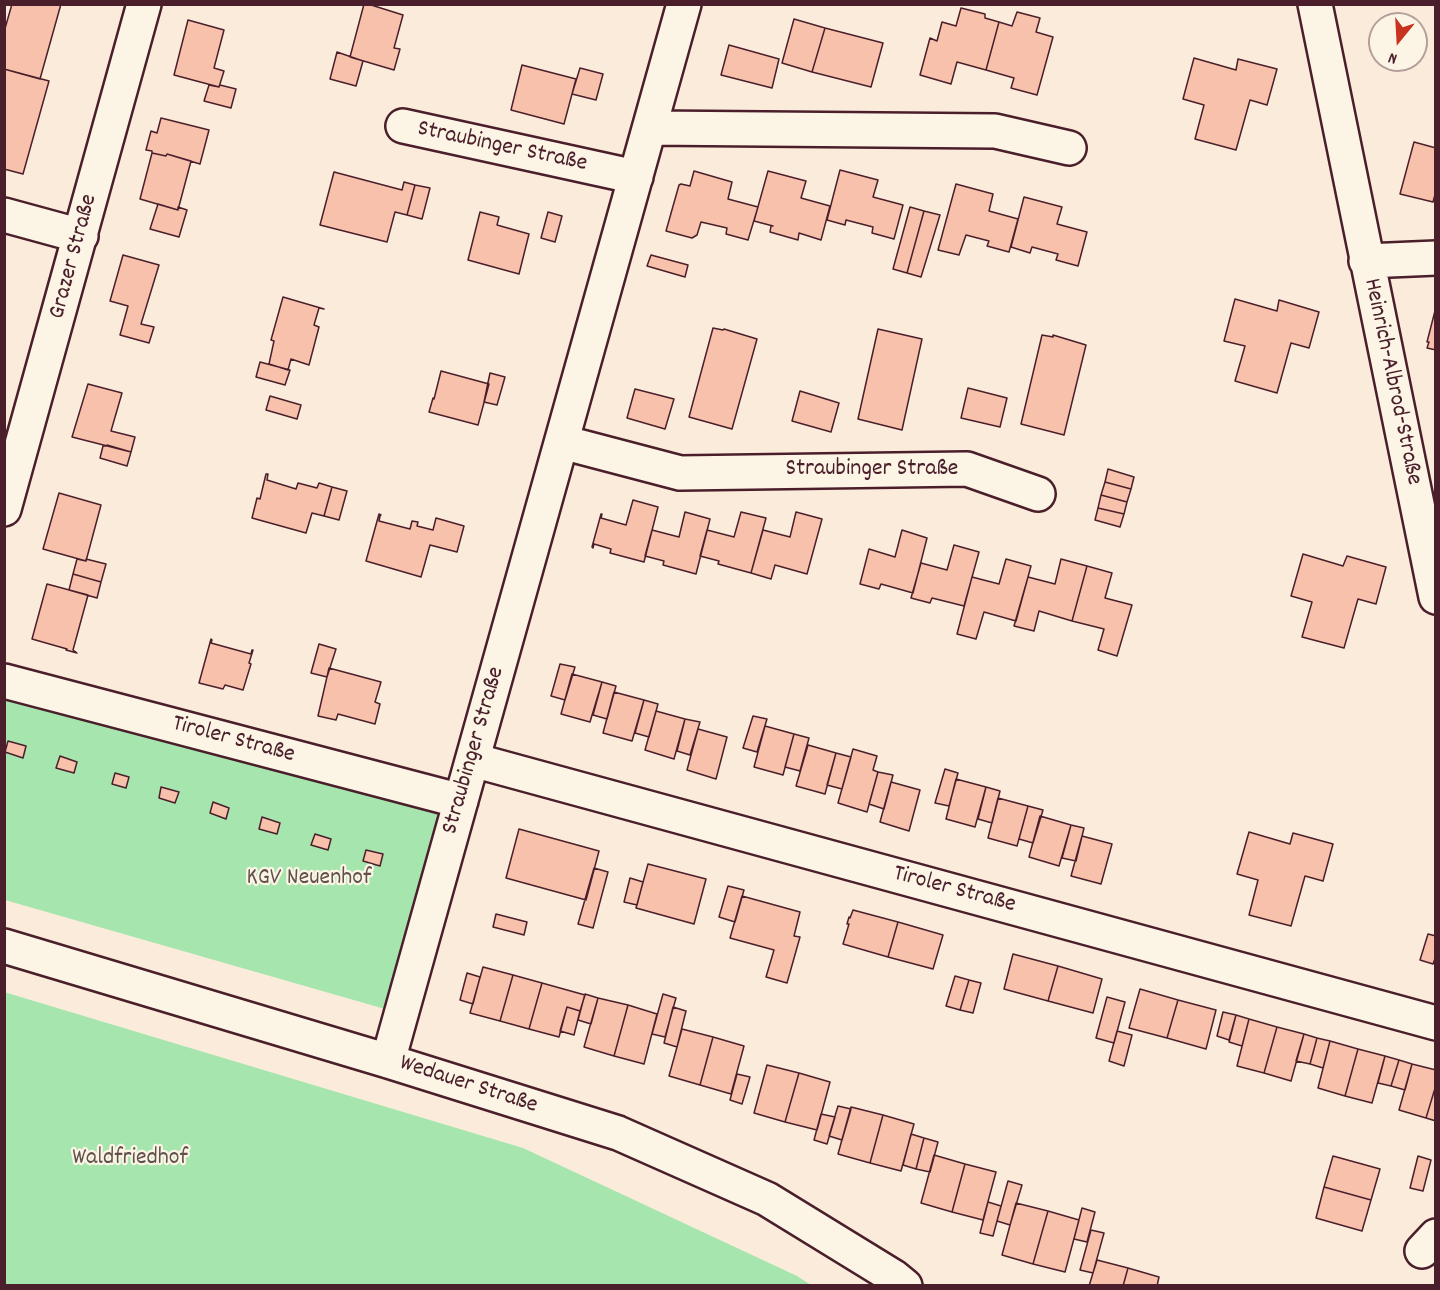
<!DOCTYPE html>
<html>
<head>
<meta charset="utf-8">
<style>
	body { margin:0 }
	#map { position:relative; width:1440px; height:1290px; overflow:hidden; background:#fbebda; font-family:Dekko,sans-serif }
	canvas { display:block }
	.frame { position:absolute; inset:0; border:6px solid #4a1f2b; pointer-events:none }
	.north { position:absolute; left:1368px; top:12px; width:60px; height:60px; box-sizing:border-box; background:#fcf5e5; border:2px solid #b59f9b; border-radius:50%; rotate:198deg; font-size:16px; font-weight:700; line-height:24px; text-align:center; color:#4a1f2b }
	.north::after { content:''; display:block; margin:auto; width:21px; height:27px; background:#c8321e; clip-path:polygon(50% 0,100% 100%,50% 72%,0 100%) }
</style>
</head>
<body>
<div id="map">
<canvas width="1440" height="1290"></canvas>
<div class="frame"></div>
<div class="north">N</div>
</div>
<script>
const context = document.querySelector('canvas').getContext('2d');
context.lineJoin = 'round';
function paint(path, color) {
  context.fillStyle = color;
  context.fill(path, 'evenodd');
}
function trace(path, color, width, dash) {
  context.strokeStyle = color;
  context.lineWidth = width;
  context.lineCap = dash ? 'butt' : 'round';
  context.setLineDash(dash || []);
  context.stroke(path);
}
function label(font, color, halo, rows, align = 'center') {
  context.font = font + ' Dekko,sans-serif';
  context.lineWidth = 4.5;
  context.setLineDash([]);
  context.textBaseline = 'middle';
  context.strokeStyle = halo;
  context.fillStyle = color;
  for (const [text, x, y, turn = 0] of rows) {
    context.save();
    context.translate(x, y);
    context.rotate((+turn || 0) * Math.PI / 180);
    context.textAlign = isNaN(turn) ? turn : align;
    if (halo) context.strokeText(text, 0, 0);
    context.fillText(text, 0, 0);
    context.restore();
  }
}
paint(new Path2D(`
	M4,692L439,809L385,1009L5,900Z
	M4,992L523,1148L797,1276L811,1285H5Z`), '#a6e6ae');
const building = new Path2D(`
	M12,4H61L40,79L4,69V32Z
	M364,4H368L403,15L394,48L400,49L394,70L350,57Z
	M961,8L985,14V18L999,22L986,70L957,62L951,84L920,75L930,38L937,41L942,22L956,26Z
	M1017,12L1040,18L1036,32L1053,37L1037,95L1011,88L1014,78L986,70L999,22L1012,26Z
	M794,19L825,28L812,72L782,63Z
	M188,20L224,30L214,68L224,71L219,87L174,75Z
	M825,28L883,43L871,87L812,72Z
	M729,45L779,59L772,88L721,75Z
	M337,52L363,61L356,86L330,79Z
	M1194,58L1236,70L1238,59L1277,69L1267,105L1250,100L1236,150L1195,139L1204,105L1183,99Z
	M522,65L576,79L564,124L511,110Z
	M580,68L603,74L596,100L572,94Z
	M4,69L49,81L23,174L4,169Z
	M209,85L219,87L220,85L236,89L231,108L204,101Z
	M161,118L209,130L200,164L167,154L166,156L152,153V151L146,150L151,131L157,133Z
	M1414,142L1436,148V191L1433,202L1400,194Z
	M152,153L166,156L167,154L191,161L178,210L140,199Z
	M840,170L878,180L873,197L903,205L894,239L872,233L873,227L846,220L845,225L827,220Z
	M694,171L732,182L728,199L758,207L748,240L726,234L727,228L701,222L697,235L692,238L666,231L679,185L681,184L690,186Z
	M768,171L806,181L801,198L830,206L821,240L799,233L798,240L770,232L771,226H773L754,221Z
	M334,172L402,190L404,182L415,185L407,215L395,212L387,242L320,225Z
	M956,184L993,194L989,211L1018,219L1009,252L987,246L989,241L966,235L959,255L938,250Z
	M415,185L430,188L422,219L407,215Z
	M1024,197L1062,207L1057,224L1087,232L1078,266L1056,260L1058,254L1032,247L1030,253L1011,247Z
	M158,204L178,210V207L187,210L179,237L150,229Z
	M910,207L924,211L907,273L893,269Z
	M924,211L940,215L921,277L907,273Z
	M480,212L499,217L497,225L529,234L519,274L468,260Z
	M548,212L562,216L555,242L541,238Z
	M123,255L159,265L141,324L154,327L149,343L120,335L128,306L110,301Z
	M651,255L688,265L685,277L647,266Z
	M283,297L324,309L319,308L314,325L319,327L309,365L291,359L288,370L269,364L274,341L271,340Z
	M1235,299L1277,311L1279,300L1319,312L1309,348L1291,343L1277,393L1235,381L1245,346L1224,341Z
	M1436,307V350L1427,348L1429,342H1427Z
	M713,328L723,330L724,329L757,339L732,429L689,417Z
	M878,329L922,339L902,430L858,419Z
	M1042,335L1053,337V335L1086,345L1064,435L1021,424Z
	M260,362L290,370L285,385L256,377Z
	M441,371L489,384L478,425L429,412L433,398L434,399Z
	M490,373L505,377L497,405L484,402Z
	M88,384L122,393L111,431L135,437L131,452L72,437Z
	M968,388L1007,398L1000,427L961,418Z
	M635,389L674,399L665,429L627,418Z
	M800,391L839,403L831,432L792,421Z
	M270,396L301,405L297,419L266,410Z
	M107,445L131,452L127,466L100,458L103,446H107Z
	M1108,469L1134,477L1131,489L1105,482Z
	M266,474H268L267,480L296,489L298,483L317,488L319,483L332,487L324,516L312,513L306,533L252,518L257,498L260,499Z
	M1105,482L1131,489L1127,502L1101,495Z
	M332,487L347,491L339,520L324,516Z
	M59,493L101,505L86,561L43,549Z
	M1101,495L1127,502L1124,514L1098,508Z
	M633,500L658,507L644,562L610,553L611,549L594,544L593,548L592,547L601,514H602L601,518L626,525Z
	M1098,508L1124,514L1120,527L1095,520Z
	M685,512L710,519L696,574L663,565L664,561L645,556L652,530L679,537Z
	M741,512L766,518L751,573L718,564L719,561L700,556L707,530L734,537Z
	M796,512L822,519L807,574L775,565L771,579L751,573L763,530L790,537Z
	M379,514L381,515L380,516L379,521L410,529L412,521L418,522L417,526L433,530L436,518L464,526L457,552L430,545L421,577L366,561Z
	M902,530L927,538L913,593L881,584L879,589L860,584L869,549L895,557Z
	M954,545L979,552L964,606L932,598L930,603L911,598L921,563L947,570Z
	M1303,554L1343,566L1347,556L1386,567L1376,604L1358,599L1344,648L1302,637L1312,602L1291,596Z
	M77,559L86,561V559L106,564L101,582L73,574Z
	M1006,559L1031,566L1016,621L984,612L976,639L957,634L972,577L999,584Z
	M1061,559L1087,566L1072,621L1039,611L1034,631L1014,626L1028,577L1055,584Z
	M1087,566L1112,573L1105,598L1132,605L1117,656L1098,650L1104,629L1072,621Z
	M73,574L101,582L97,598L69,590Z
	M47,584L88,595L73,650L77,653L66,650L67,649L32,639Z
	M211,639L212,640L211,643L251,654L252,650H253L249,663L251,664L243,690L225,685L223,689L199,683Z
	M319,644L336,649L327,677L311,673Z
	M560,664L575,667L565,700L551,696Z
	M329,668L381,682L375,702L380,704L375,724L338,714L336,720L318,716Z
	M572,674L602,682L590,722L561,714Z
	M602,682L616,686L607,719L593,715Z
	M614,692L644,700L632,741L603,733Z
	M644,700L658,704L649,737L635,733Z
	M656,711L685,719L674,759L645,750Z
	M753,716L767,719L757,752L743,748Z
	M685,719L700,722L690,755L677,751Z
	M765,726L794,734L783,775L754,767Z
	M698,729L727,737L716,779L687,770Z
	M794,734L809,738L800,771L785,767Z
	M8,741L26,746L23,758L5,752Z
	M808,745L836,753L825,794L796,786Z
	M853,749L877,756L873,770L878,772L867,812L838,803Z
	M836,753L851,757L842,789L827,785Z
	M60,756L77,762L74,773L56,768Z
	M945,769L958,773L949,806L935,803Z
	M878,772L893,775L884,809L869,804Z
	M115,773L129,777L126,788L112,784Z
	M956,779L986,787L975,827L946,819Z
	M891,782L920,790L909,831L880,822Z
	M161,787L179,792L175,803L159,798Z
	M986,787L1000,791L992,823L978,819Z
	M998,798L1028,806L1017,846L988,838Z
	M213,802L229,808L226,819L210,813Z
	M1028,806L1043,810L1033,843L1019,839Z
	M1040,816L1071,825L1059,866L1029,857Z
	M262,817L280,823L277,834L259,829Z
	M1071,825L1084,828L1076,861L1062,858Z
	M519,829L599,851L586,900L506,878Z
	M1249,832L1290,844L1293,833L1333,844L1323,881L1305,876L1291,926L1249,915L1258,880L1237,874Z
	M315,834L331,839L328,850L311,845Z
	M1082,836L1112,844L1101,884L1071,876Z
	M366,850L383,854L380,866L363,861Z
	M648,864L706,879L694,924L636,908Z
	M594,868L608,872L593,928L578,924Z
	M630,878L643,882L637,905L624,902Z
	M728,886L744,890L735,922L719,917Z
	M742,896L800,912L794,936L800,937L787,983L766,977L774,950L730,938Z
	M853,910L898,922L888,957L843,944L849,924H847L849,917L850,918Z
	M496,914L527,922L524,935L493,927Z
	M898,922L943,935L933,969L888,957Z
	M1428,934L1436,936V956L1433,964L1420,960Z
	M1013,954L1058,966L1048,1001L1004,989Z
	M1058,966L1102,979L1093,1013L1048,1001Z
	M483,967L513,975L500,1021L470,1013Z
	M467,973L480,977L473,1004L460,1000Z
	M513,975L542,983L529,1029L500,1021Z
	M955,976L969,980L960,1010L946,1006Z
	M969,980L981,983L973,1013L960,1010Z
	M542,983L585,995L580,1011L567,1007L559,1037L529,1029Z
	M1140,989L1178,1000L1167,1038L1129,1028Z
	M585,994L598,998L591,1024L578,1020Z
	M663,994L676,998L665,1037L652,1034Z
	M1107,997L1125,1002L1114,1043L1096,1038Z
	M598,998L628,1005L614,1056L584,1047Z
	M1178,1000L1216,1010L1206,1049L1167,1038Z
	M628,1005L657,1014L644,1064L614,1056Z
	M567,1007L580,1011L574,1035L560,1031Z
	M673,1007L686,1011L677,1047L664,1043Z
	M1223,1012L1236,1015L1229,1040L1217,1036Z
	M1236,1015L1249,1019L1242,1046L1229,1042Z
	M1249,1019L1277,1027L1264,1073L1237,1066Z
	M1277,1027L1304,1034L1291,1081L1264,1073Z
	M682,1029L713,1037L700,1085L669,1076Z
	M1117,1031L1132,1035L1124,1066L1109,1061Z
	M1304,1034L1317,1038L1310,1064L1296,1061Z
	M713,1037L744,1046L731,1094L700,1085Z
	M1317,1038L1330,1041L1323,1068L1310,1064Z
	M1330,1041L1358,1049L1345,1096L1318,1088Z
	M1358,1049L1385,1056L1372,1103L1345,1096Z
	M1385,1056L1399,1060L1391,1086L1378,1083Z
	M1399,1060L1412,1064L1405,1090L1391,1086Z
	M1412,1064L1436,1070V1085L1426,1118L1399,1110Z
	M767,1065L799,1073L785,1122L754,1113Z
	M799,1073L830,1082L817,1130L785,1122Z
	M737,1074L750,1077L742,1104L730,1100Z
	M1436,1085V1121L1426,1118Z
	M838,1106L851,1109L842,1140L829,1136Z
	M851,1107L883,1115L870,1163L838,1154Z
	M821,1114L835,1117L827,1144L814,1140Z
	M883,1115L914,1124L901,1171L870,1163Z
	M911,1134L924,1138L916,1169L903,1165Z
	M924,1138L938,1142L930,1172L916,1169Z
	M934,1155L965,1164L952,1212L921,1203Z
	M1333,1156L1380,1169L1371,1200L1324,1187Z
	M1418,1156L1431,1160L1423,1191L1410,1188Z
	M965,1164L996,1172L983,1220L952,1212Z
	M1008,1181L1022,1185L1010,1225L997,1221Z
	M1324,1187L1371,1200L1362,1231L1316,1218Z
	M988,1202L1001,1206L993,1236L980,1233Z
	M1016,1203L1048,1211L1033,1264L1002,1255Z
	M1082,1208L1095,1212L1087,1242L1074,1239Z
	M1048,1211L1079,1220L1065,1272L1033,1264Z
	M1091,1230L1104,1233L1093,1273L1080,1270Z
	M1097,1260L1128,1268L1123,1286H1089Z
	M1128,1268L1159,1277L1157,1286H1123Z`);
paint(building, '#f8c1ac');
trace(building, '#4a1f2b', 1.5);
const minor = new Path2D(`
	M1315,4L1436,597
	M403,126L636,177
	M650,128L995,131L1069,148
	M4,215L81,236
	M1366,261L1436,258
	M562,442L680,473L967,469L1038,494
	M4,509L144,4
	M4,681L461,801
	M473,760L1436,1023
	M4,946L388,1061L618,1133L767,1199L894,1277L905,1286
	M388,1061L684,4
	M1422,1251L1436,1236`);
trace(minor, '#4a1f2b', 38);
trace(minor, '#fcf5e5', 33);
label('24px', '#4a1f2b', '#fcf5e5', [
	["Straubinger Straße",502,148,12],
	["Grazer Straße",75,257,-75],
	["Heinrich-Albrod-Straße",1391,382,78],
	["Straubinger Straße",872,471],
	["Tiroler Straße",233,741,15],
	["Straubinger Straße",475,751,-74],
	["Tiroler Straße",954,891,15],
	["Wedauer Straße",468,1086,18]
]);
label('24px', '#61514c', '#fcf5e5', [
	["KGV Neuenhof",309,880],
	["Waldfriedhof",130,1160]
]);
</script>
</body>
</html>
